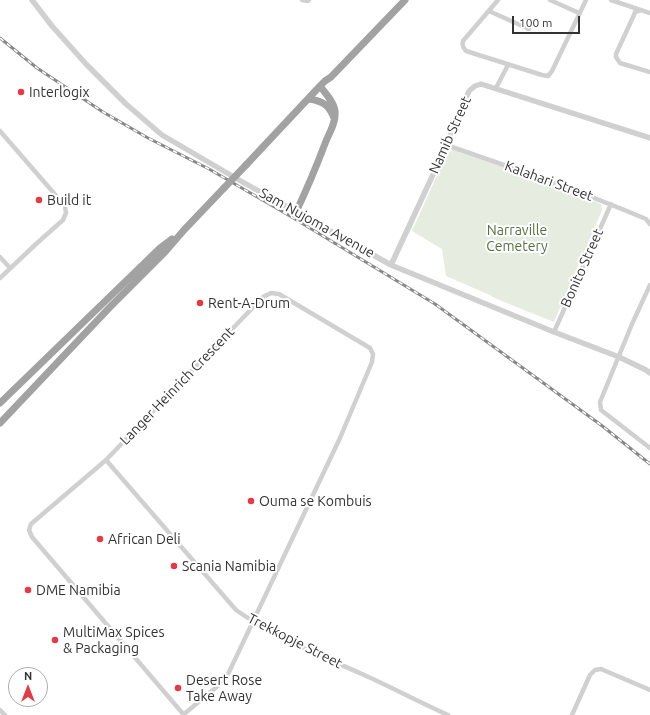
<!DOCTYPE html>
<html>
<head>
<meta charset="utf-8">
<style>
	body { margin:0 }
	#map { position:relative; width:650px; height:715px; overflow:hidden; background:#fff; font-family:Ubuntu,sans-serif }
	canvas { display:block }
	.north { position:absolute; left:8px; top:667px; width:40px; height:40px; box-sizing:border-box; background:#fff; border:1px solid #adadad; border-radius:50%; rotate:0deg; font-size:11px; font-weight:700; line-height:16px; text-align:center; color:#333 }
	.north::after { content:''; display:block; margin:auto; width:14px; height:18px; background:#e63946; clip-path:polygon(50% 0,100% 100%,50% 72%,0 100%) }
	.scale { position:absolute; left:512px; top:16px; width:68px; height:18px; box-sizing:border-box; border:2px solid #333; border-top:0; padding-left:5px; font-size:12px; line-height:14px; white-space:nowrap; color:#333; -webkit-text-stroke:3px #fff; paint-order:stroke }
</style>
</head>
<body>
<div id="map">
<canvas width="650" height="715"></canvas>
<div class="north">N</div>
<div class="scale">100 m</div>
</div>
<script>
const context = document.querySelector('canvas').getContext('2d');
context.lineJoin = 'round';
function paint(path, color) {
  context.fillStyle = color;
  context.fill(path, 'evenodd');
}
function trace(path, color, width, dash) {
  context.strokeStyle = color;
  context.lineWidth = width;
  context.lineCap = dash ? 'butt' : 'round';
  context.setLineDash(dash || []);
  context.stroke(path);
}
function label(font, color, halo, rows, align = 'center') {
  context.font = font + ' Ubuntu,sans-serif';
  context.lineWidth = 4;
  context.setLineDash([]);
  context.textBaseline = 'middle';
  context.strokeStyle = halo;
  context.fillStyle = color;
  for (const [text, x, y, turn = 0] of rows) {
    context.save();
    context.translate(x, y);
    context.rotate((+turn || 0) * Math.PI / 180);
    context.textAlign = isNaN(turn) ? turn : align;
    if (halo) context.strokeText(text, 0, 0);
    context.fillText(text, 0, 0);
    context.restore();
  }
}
paint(new Path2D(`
	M453,150L540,180L601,204L602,210L554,322L492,297V296L446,276L442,249L412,231L447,153Z`), '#e6ecdf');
trace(new Path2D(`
	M302,0L308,1L309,0
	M498,0L463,41C462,46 463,47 466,51L542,75L548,76L552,71L586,0
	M550,0L579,13
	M611,0L650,13
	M641,10L635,12L634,15L616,54V57L620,63L650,72
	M489,11L529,29
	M496,88L508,65
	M0,131L65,206L66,213L63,220L36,244L0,278
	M446,145C513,168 580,191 646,219L650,224
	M0,257L10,268
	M650,285L632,324L600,402L601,410L650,448
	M554,332L611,204
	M106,460L236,610C274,637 319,655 362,674C391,687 419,702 448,715
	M0,710L5,715
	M183,715L219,685L226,678L230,670L340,438L372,362L373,354L370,348L279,294L271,293L263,297L106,460L31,524L29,530L32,537L184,715
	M572,715L590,675L595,670L601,669L650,690`), '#d0d0d0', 4.5);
trace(new Path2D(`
	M32,0L52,26L86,64L126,104L162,135L239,180L391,265L554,332L619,357L646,370L650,373
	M391,265L437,166L469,91L475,86L481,84L650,138`), '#d0d0d0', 5.5);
trace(new Path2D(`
	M309,99C323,101 329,105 334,118
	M246,165L320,86L325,81L331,77L405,0
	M296,212C307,189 317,165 326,141C330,132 336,122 335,112C335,103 325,93 320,86
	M0,403L160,248L172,239
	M0,423L110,307L165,252L184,230L224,188`), '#a2a2a2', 7);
const rail = new Path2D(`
	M0,38L37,68L103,112L148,138L209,169L290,216L435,304L601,425L650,464`);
trace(rail, '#888', 3);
trace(rail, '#fff', 1.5, [4.5]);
trace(new Path2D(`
	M224,188L246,165`), '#a2a2a2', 7);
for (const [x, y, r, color] of [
	[21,92,4,"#e63946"],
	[39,200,4,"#e63946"],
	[200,303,4,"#e63946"],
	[251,501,4,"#e63946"],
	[100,539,4,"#e63946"],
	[174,566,4,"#e63946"],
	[28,590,4,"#e63946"],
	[55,640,4,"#e63946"],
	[178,688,4,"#e63946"]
]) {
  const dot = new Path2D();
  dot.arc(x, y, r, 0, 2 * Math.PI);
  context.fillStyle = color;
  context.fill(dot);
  trace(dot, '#fff', 1.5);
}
label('14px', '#333', '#fff', [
	["Interlogix",29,92],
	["Build it",47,200],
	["Rent-A-Drum",208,303],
	["Ouma se Kombuis",259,501],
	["African Deli",108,539],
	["Scania Namibia",182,566],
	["DME Namibia",36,590],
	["MultiMax Spices",63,632],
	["& Packaging",63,648],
	["Desert Rose",186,680],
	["Take Away",186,696]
], 'left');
label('14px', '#333', '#fff', [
	["Namib Street",450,135,-66],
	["Kalahari Street",549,181,20],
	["Sam Nujoma Avenue",317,223,29],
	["Bonito Street",582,268,-66],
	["Langer Heinrich Crescent",177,386,-46],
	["Trekkopje Street",295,641,27]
]);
label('14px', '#56703f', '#fff', [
	["Narraville",517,230],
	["Cemetery",517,246]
]);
</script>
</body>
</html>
